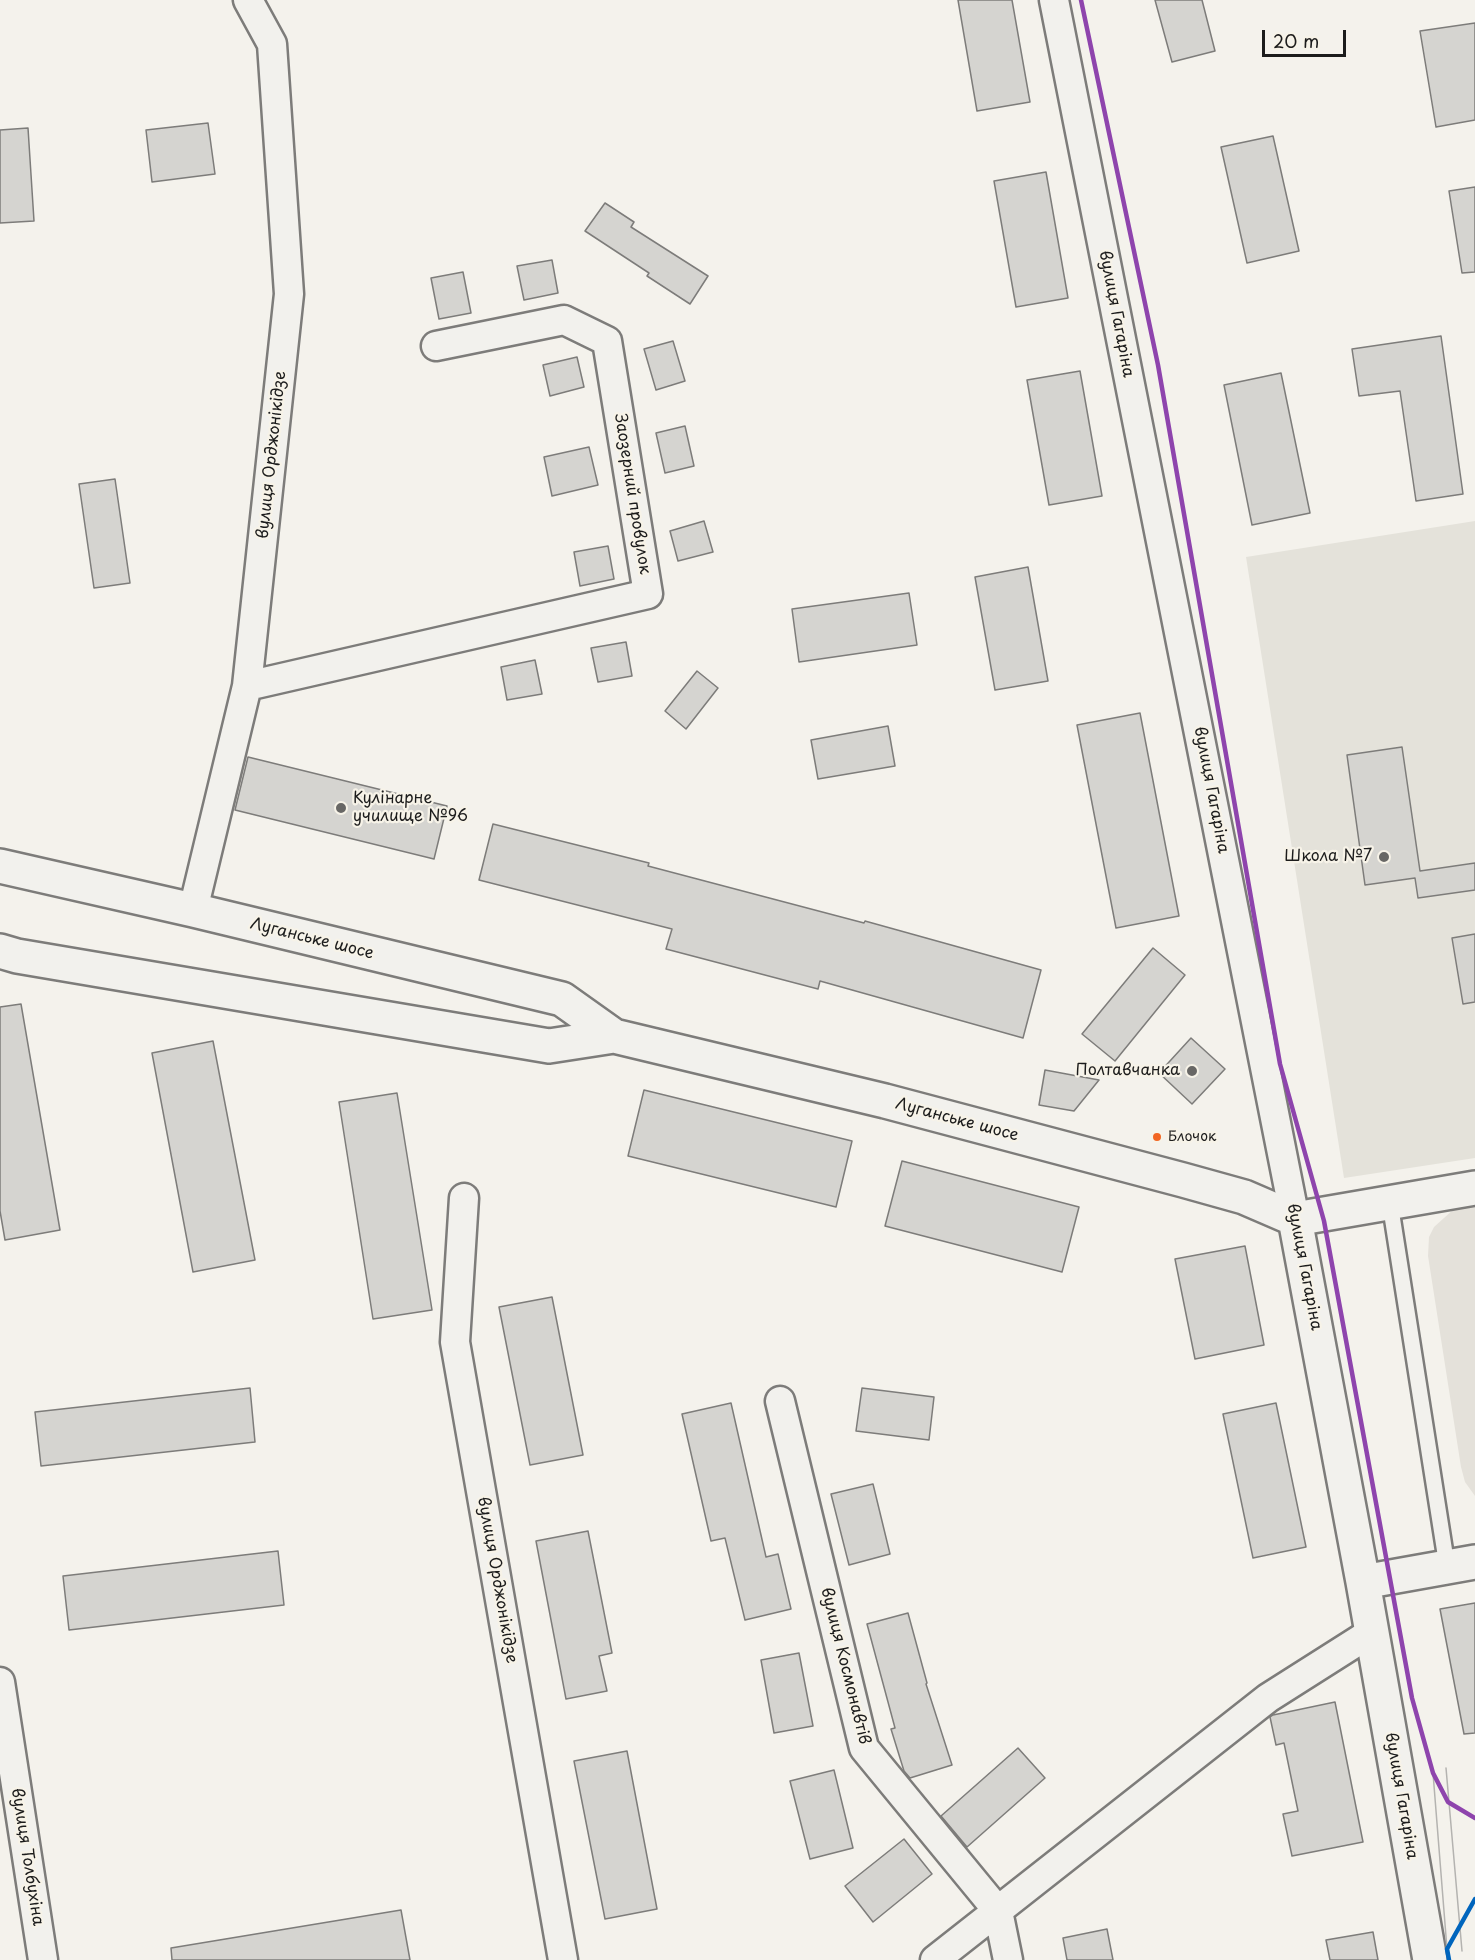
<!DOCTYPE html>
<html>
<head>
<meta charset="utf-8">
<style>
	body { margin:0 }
	#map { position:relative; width:1475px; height:1960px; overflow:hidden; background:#f4f2ec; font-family:"Playpen Sans",sans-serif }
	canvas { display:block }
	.scale { position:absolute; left:1262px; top:30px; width:84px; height:27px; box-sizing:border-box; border:3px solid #1c1c1c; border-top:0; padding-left:8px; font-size:18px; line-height:21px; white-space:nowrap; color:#1c1c1c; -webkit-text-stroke:4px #f7f3e8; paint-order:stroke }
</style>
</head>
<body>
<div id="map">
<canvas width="1475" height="1960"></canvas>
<div class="scale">20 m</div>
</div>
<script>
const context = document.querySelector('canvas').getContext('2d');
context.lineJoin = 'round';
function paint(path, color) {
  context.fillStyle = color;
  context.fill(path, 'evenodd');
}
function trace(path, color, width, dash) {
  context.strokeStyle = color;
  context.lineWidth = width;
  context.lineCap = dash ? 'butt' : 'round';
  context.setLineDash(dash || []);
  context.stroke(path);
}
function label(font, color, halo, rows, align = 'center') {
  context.font = font + ' "Playpen Sans",sans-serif';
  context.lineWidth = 4.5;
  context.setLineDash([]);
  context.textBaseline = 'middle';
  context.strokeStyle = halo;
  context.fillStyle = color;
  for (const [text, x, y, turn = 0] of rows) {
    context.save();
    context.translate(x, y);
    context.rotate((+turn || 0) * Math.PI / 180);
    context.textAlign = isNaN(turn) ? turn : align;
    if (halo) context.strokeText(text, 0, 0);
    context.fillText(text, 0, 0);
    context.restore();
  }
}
paint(new Path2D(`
	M1475,521V1158L1344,1178L1246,557Z`), '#e4e2da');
paint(new Path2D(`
	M1475,1207V1496L1465,1482L1461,1467L1428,1256L1429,1237L1434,1227L1454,1209Z`), '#e4e1da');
const building = new Path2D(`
	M958,0H1012L1030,102L977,111Z
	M1155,0H1202L1215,51L1172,62Z
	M1475,23V120L1436,127L1420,31Z
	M208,123L215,174L152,182L146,130Z
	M28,128L34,221L0,223V130Z
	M1273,136L1299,251L1247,263L1221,147Z
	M1046,172L1068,298L1016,307L994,181Z
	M1475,187V272L1462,273L1449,191Z
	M605,203L634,222L631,227L708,276L690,304L647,276L649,273L585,231Z
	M552,260L558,293L524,300L517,266Z
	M463,272L471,313L439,319L431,278Z
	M1441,336L1463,494L1416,501L1400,391L1359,396L1352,349Z
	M673,341L685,381L656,390L644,349Z
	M577,357L584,387L550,396L543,365Z
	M1080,371L1102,496L1049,505L1027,380Z
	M1281,373L1310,513L1252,525L1224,385Z
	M685,426L694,466L665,473L656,433Z
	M589,447L598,485L552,496L544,457Z
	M115,479L130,583L94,588L79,484Z
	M704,521L713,552L678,561L670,531Z
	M608,546L614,579L580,586L574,552Z
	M1028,567L1048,681L995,690L975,577Z
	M909,593L917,645L799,662L792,609Z
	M626,642L632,676L598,682L591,648Z
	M535,660L542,694L507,700L501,667Z
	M697,671L718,688L686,729L665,711Z
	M1140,713L1179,916L1116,928L1077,725Z
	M888,726L895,766L818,779L811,740Z
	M1402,747L1420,871L1475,863V890L1418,898L1415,878L1365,885L1347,755Z
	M248,757L447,806L434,859L235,810Z
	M493,824L649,863L648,866L864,923L865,921L1041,970L1023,1038L820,981L818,989L666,949L672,929L479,880Z
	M1475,934V1002L1463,1004L1452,938Z
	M1153,948L1185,975L1115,1061L1082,1034Z
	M21,1004L60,1230L5,1240L0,1211V1007Z
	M1191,1038L1225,1069L1192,1104L1159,1073Z
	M213,1041L255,1260L193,1272L152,1053Z
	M1045,1070L1099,1080L1074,1111L1039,1105Z
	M644,1090L852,1141L836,1207L628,1156Z
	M397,1093L432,1310L373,1319L339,1102Z
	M902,1161L1079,1207L1062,1272L885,1226Z
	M1245,1246L1264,1345L1195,1359L1175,1259Z
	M552,1297L583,1455L530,1465L499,1307Z
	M250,1388L255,1442L41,1466L35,1412Z
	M862,1388L934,1397L929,1440L856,1431Z
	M731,1403L766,1557L778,1554L791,1609L745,1620L725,1538L711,1541L682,1414Z
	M1276,1403L1306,1547L1253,1558L1223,1414Z
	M873,1484L890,1554L849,1565L831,1494Z
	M588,1531L612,1653L599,1656L607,1691L566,1699L536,1541Z
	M278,1551L284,1605L69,1630L63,1576Z
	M1475,1603V1733L1464,1734L1440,1609Z
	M908,1613L927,1683L926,1684L952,1765L910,1778L904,1771L891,1729L895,1728L867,1624Z
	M799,1653L813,1726L774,1733L761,1660Z
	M1335,1702L1363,1842L1292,1856L1283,1814L1298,1811L1284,1743L1276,1745L1270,1717L1273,1715Z
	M1018,1748L1045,1778L967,1847L941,1816Z
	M627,1751L657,1909L605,1919L574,1761Z
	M834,1770L853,1848L810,1859L790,1781Z
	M904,1839L932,1874L873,1922L845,1886Z
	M401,1910L410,1960H172L171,1948Z
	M1107,1929L1113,1960H1067L1063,1938Z
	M1373,1932L1378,1960H1330L1326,1940Z`);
paint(building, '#d5d4d0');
trace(building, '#7d7c7a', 1.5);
const service = new Path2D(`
	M1390,1203L1447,1566`);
const minor = new Path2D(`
	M1054,0L1295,1219
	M247,686L648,594L607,341L564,320L436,346
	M193,910L247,686L289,294L272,44L248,0
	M464,1198L455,1342L563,1960
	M780,1401L864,1748L998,1911L1008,1960
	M0,1682L43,1960
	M935,1960L1268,1698L1372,1632`);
const secondary = new Path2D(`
	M0,866L193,910L562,999L614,1036
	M0,951L17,956L549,1046L614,1036L885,1101L1183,1180L1244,1197L1295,1219L1475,1188
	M1295,1219L1363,1582L1430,1960
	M1363,1582L1475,1562`);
trace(service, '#7d7c7a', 20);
trace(minor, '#7d7c7a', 33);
trace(secondary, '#7d7c7a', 38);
trace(service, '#f2f1ed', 15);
trace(minor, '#f2f1ed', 28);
trace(secondary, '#f2f1ed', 33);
trace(new Path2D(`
	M1446,1768L1462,1951
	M1433,1773L1447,1949`), '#b4b3b0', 1.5);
trace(new Path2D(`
	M1081,0L1158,365L1280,1064L1324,1221L1412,1698L1433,1773L1448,1802L1475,1818`), '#8e44ad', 4.5);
trace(new Path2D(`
	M1449,1960L1447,1949L1475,1899`), '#0065bd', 4.5);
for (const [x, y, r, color] of [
	[341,808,6,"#686765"],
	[1384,857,6,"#686765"],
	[1192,1071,6,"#686765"],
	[1157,1137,5,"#f26522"]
]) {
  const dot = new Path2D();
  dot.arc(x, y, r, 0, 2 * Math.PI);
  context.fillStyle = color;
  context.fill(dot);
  trace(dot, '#f7f3e8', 2);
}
label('14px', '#1c1c1c', '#f7f3e8', [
	["Блочок",1168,1137]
], 'left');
label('16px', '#1c1c1c', '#f7f3e8', [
	["вулиця Гагаріна",1116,314,79],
	["вулиця Орджонікідзе",272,455,-84],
	["Заозерний провулок",632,494,81],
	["вулиця Гагаріна",1211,790,79],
	["Луганське шосе",312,939,14],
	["Луганське шосе",957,1120,15],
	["вулиця Гагаріна",1304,1267,79],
	["вулиця Орджонікідзе",497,1580,80],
	["вулиця Космонавтів",845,1666,76],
	["вулиця Гагаріна",1401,1796,80],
	["вулиця Толбухіна",27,1857,81]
]);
label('16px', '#1c1c1c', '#f7f3e8', [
	["Кулінарне",353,799,"left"],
	["училище №96",353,817,"left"],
	["Школа №7",1372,857],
	["Полтавчанка",1180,1071]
], 'right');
</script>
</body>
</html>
